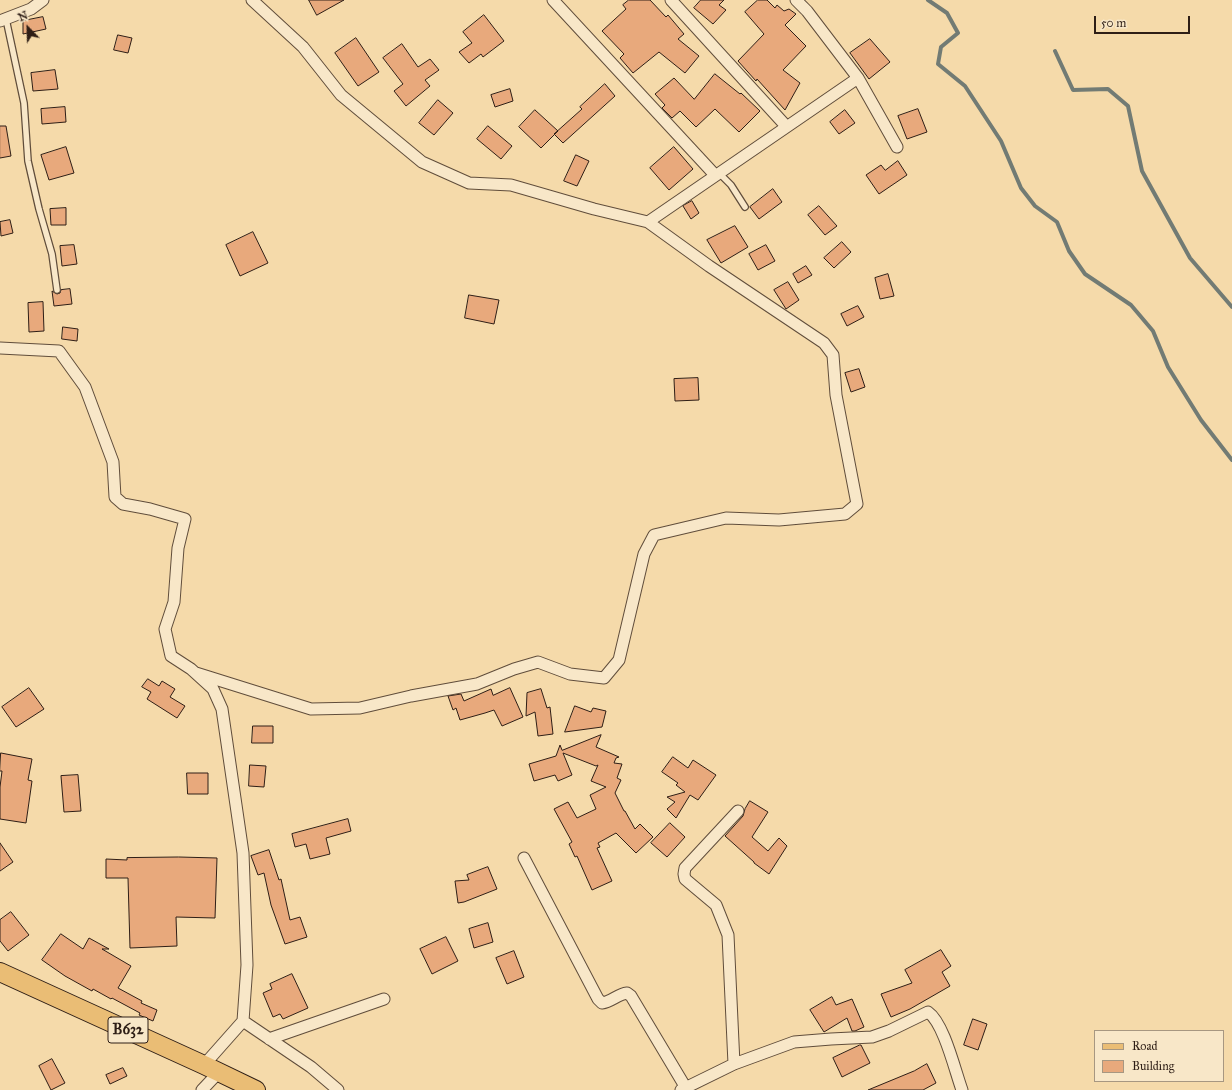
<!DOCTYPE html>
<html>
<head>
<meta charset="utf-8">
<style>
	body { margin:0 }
	#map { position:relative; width:1232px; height:1090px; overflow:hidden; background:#f5daaa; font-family:"IM FELL Great Primer",serif }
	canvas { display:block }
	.legend { position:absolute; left:1094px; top:1030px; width:130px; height:52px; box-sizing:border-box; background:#f8e7c8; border:1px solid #a79781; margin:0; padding:5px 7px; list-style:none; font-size:12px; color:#2e1e16 }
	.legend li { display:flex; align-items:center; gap:8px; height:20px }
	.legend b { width:20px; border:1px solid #a79781 }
	.north { position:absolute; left:8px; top:8px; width:40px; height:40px; -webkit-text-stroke:3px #f8e7c8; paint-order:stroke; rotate:337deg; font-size:11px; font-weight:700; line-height:16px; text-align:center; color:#2e1e16 }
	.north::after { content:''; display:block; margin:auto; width:14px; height:18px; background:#2e1e16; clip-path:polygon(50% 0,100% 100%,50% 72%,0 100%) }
	.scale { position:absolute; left:1094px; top:16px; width:96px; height:18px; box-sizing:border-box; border:2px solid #2e1e16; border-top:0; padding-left:5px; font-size:12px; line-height:14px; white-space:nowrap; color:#2e1e16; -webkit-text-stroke:3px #f8e7c8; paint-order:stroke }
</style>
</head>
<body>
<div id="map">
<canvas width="1232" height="1090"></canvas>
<ul class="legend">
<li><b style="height:5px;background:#eabd75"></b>Road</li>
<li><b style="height:11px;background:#e8a97c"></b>Building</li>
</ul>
<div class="north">N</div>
<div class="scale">50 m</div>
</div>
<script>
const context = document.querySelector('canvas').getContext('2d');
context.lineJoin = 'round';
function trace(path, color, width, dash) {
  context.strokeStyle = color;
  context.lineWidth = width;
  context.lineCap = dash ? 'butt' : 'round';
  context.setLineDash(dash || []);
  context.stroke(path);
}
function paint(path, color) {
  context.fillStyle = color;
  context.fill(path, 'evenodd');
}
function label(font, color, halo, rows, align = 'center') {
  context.font = font + ' "IM FELL Great Primer",serif';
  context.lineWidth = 3;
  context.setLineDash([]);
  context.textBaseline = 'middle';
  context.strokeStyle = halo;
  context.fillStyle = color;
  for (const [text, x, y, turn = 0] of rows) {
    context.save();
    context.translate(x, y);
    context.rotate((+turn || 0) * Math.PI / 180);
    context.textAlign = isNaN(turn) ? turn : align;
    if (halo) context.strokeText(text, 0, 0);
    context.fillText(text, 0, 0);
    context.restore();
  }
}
trace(new Path2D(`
	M928,0L947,13L958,33L941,47L938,64L965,86L1001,141L1021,188L1035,206L1057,222L1069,251L1085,274L1131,305L1153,331L1168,367L1201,420L1232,460
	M1055,51L1073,90L1108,89L1128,106L1142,171L1190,258L1232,307`), '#727b74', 4);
const building = new Path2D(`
	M309,0H344L317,15Z
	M629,0H650L666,17L668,15L684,34L678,39L699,56L685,73L659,52L633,73L620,58L624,54L602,31L626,9L623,5Z
	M701,0H724L719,5L726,10L713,24L694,8Z
	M758,0H767L775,8L777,5L784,11L789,9L796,14L785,25L806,46L783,70L800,83L785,110L757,79L756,81L738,61L764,34L745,12Z
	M484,15L504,41L483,57L481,54L469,63L459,52L472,43L463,32Z
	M43,17L46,29L23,34V21Z
	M118,35L132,38L128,53L114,50Z
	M356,38L379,72L358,86L335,53Z
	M870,39L890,62L869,79L850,53Z
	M402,44L418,67L430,59L439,70L425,80L430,86L406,106L394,91L403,84L383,58Z
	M55,70L58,89L33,91L31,73Z
	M715,74L740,94L741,93L760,111L739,132L715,109L696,127L680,111L672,118L662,108L665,105L655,94L674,78L694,99Z
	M605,84L615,96L563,143L554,134L582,109L580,107Z
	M510,89L513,101L495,107L491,95Z
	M438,100L453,113L434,135L419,123Z
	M65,107L66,122L42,124L41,109Z
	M918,109L927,132L907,139L898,116Z
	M535,110L558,131L541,148L519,127Z
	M845,110L855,123L839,134L830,122Z
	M0,126H6L11,156L0,158Z
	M488,126L512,146L501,159L477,139Z
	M66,147L74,173L49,180L41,155Z
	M674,147L693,169L669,190L650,168Z
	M576,155L589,161L577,186L564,181Z
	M898,161L907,175L879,194L866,175L881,165L885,170Z
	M773,189L782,202L759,219L750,207Z
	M692,201L699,213L691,219L683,206Z
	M819,206L837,226L825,235L808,215Z
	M66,208V225H51L50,209Z
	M10,220L13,233L1,236L0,222Z
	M735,226L748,247L721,263L707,240Z
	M253,232L268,263L240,276L226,245Z
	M842,242L851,252L834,268L824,258Z
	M74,245L77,264L62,266L60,246Z
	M766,245L775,261L758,270L749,254Z
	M806,266L812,275L798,283L793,274Z
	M888,274L894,296L880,299L875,278Z
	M788,282L799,300L786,309L774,290Z
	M70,289L72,304L54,306L52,291L57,294L60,293L61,290Z
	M469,295L499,300L494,324L465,318Z
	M43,302L44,331L29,332L28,303Z
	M858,306L864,317L847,326L841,314Z
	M63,327L78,329L77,341L62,339Z
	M859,369L865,387L851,392L845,373Z
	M698,378L699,400L675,401L674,379Z
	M148,679L159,686L162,681L175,689L170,697L185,706L177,718L147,699L151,692L142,687Z
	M29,688L44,709L16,727L2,707Z
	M510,688L523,717L502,726L494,710L485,713L460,720L456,708L453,710L448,696L461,694L464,701L491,689L493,695Z
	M541,689L547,708L550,707L553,734L538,736L535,712L526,716L527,693Z
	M575,706L591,712L593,708L606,711L602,727L565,732Z
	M253,726H273V743H252Z
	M601,735L596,747L619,757L616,758L614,763L622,764L617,778L621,780L615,793L624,811H625L635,829L640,824L653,837L636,853L616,833L598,843L600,847L597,848L612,881L592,890L577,856L575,857L569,844L572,842L554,809L568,802L577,818L596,809L590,795L606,787L591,781L598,765L596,766L563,753L572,775L558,781L555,775L534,781L529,764L556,756L560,745L562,750Z
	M1,753L32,759L28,780L32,781L26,823L0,819V787L2,771H0Z
	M673,757L688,768L693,760L716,775L698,800L690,795L676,818L667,809L675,802L667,797L685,792L676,785L678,783L662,772Z
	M250,765L266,766L264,787L249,786Z
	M187,773H208V794H188Z
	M78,775L81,811L64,812L61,776Z
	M750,801L768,812L752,837L768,851L779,838L787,846L769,874L754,863V862L725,836L743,816L745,809Z
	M348,819L351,831L326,838L330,854L310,859L306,844L295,847L292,834Z
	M670,823L685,837L667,857L651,843Z
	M0,843L13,862L0,871Z
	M269,850L279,880L281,879L290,920L300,917L307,937L285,944L271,905L264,873L258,875L251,856Z
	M179,857L217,858L215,918L176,917L177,946L130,948L128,878H106V859L127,860V858Z
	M488,867L497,889L464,902L458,903L455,881L469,880L467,875Z
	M11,912L29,935L8,951L0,941V920Z
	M488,923L493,942L474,948L469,929Z
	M61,934L83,949L89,938L109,949H102L131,966L118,988L142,1001L141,1003L157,1010L153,1021L139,1015L140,1013L112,998L111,999L93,989L92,991L65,976L42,960Z
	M446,937L458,961L432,974L420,949Z
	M941,950L951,966L942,972L950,986L910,1009L891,1017L881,994L912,983L905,970Z
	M514,951L524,977L507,984L496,958Z
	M292,974L308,1008L283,1019L280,1014L273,1017L263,993L272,989L270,984Z
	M832,997L836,1005L852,999L864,1027L855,1031H852L847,1018L824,1032L810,1010Z
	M973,1019L987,1024L978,1050L964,1045Z
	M860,1045H861L870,1063L842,1077L833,1058Z
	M52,1059L65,1083L51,1090L39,1066Z
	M927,1064L936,1083L923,1090H868L914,1071Z
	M123,1068L127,1076L110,1084L106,1075Z`);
paint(building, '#e8a97c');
trace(building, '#2e1e16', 1);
const lane = new Path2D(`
	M6,19L24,103L28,161L39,209L52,254L57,290
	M719,173L731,185L745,207`);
const street = new Path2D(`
	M252,0L303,47L341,95L422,162L469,183L511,185L594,209L648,222L858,78
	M553,0L715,175
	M671,0L786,126
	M796,0L807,11L858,78L897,147
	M0,21L31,9L43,0
	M0,348L59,351L85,387L113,462L115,497L123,504L150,509L185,519L178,548L174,602L165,629L171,656L191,669L213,689L222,709L243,853L247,965L243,1021L204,1065
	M196,673L311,709L360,708L411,696L477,684L514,669L538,662L570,674L604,678L619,660L644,554L654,535L726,518L779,520L845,514L857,504L836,395L833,355L824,343L709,266L648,222
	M524,858L598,999L602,1003C611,1002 618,994 627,993L631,996L686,1088
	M243,1021L311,1067L338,1090
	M269,1039L384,999
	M734,1064L728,935L716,905L685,879L684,874L685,868L738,811
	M202,1090L219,1072
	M681,1090L734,1064L794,1042L831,1039L872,1037L889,1031L928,1012C944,1023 955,1071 962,1090`);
const primary = new Path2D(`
	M0,972L204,1065L256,1090`);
trace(lane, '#604d3b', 8);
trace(street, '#604d3b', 13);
trace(primary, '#2e1e16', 20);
trace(lane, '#f8e7c8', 5.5);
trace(street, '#f8e7c8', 11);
trace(primary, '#eabd75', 18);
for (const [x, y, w] of [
	[128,1030,40]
]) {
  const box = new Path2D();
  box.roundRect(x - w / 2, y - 13, w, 26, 3);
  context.fillStyle = '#f8e7c8';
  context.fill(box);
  trace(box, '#2e1e16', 1);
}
label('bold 15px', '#2e1e16', null, [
	["B632",128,1030]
]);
</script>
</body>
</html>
